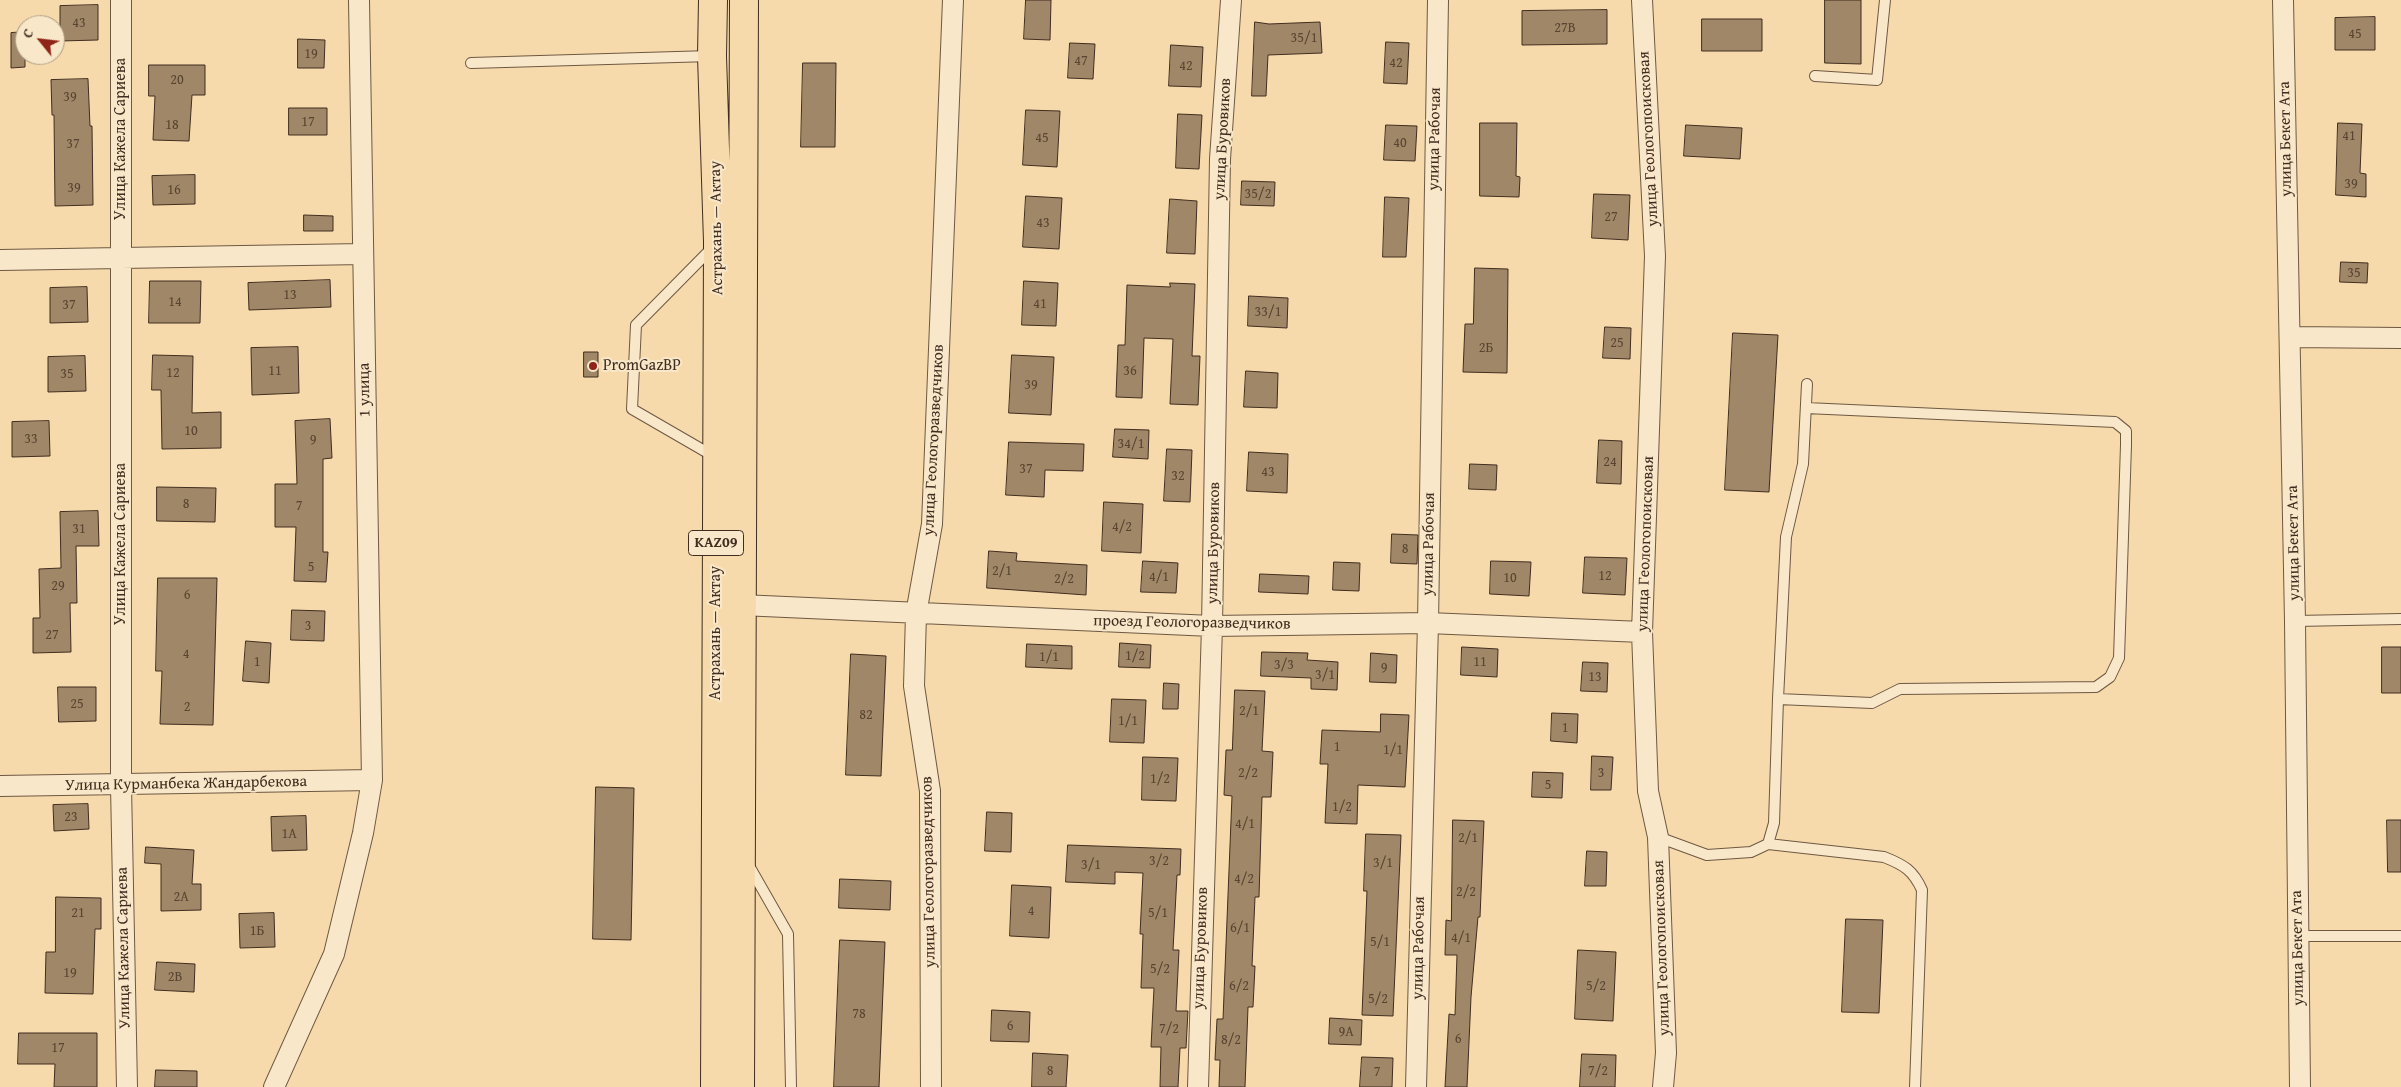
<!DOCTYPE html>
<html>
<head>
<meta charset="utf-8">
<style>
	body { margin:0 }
	#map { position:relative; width:2401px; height:1087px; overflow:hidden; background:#f6daac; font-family:"Gentium Book Plus",serif }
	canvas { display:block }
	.north { position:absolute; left:15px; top:15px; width:50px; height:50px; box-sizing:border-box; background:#f9e7c9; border:1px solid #af9d85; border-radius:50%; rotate:299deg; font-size:14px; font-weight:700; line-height:20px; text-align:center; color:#412d1f }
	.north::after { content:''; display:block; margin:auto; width:18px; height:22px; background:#8f2418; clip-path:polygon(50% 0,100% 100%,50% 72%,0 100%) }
</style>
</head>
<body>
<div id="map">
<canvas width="2401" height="1087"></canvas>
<div class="north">С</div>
</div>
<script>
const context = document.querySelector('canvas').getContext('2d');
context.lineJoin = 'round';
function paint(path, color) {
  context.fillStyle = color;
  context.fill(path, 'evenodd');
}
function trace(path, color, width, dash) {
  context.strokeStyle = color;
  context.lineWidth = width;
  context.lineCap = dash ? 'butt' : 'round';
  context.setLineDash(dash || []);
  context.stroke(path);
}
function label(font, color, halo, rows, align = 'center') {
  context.font = font + ' "Gentium Book Plus",serif';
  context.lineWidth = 4;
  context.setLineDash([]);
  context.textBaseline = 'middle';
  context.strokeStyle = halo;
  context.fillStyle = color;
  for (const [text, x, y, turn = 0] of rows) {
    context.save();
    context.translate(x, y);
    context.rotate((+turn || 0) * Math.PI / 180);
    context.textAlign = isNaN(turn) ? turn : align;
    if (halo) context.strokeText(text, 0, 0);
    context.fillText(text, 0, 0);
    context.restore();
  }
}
const building = new Path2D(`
	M1026,0H1051L1050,40L1024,39Z
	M1825,0H1861V64L1825,63Z
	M98,5V40L60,41V6Z
	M1607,10V44L1522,45V11Z
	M2375,17V50H2335V18Z
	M1702,19H1762V51H1702Z
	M1255,22L1269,24L1320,22L1322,53L1268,55L1266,96H1252Z
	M25,32V67L11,68V33Z
	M298,39L325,40L324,68H298Z
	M1386,42L1409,43L1407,84L1384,83Z
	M1070,43L1095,44L1093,79L1068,78Z
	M1171,45L1203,47L1201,87L1169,86Z
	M803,63H836L835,147H801Z
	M149,65H205V95H192L189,141L153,140L155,96H149Z
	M88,79L90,126H92L93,205L55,206L54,115H52L51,80Z
	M289,108H327V135H289Z
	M1026,110L1060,111L1057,167L1023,165Z
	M1178,114L1202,115L1199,169L1176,168Z
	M1480,123H1517L1516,176L1520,177L1519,197L1480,196Z
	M2338,123L2362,124L2360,173L2366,174V197L2336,195Z
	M1386,125L1417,126L1415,161L1384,160Z
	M1686,125L1742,128L1740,159L1684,156Z
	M195,175V204L153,205L152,176Z
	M1242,181L1275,182L1274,206L1241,205Z
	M1594,194L1630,195L1628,240L1592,238Z
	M1026,196L1062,198L1059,249L1023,247Z
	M1385,197L1409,198L1406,257H1383Z
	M1170,199L1197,201L1195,254L1167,253Z
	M304,215L333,216V231H304Z
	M2341,262L2368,263L2367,283L2340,282Z
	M1475,268L1508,269L1507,373L1463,372L1465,324H1473Z
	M330,280L331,307L249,310L248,283Z
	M150,281H201L200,323H149Z
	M1024,281L1058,283L1056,326L1022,325Z
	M1170,283L1195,284L1192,356H1200L1198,405L1170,404L1173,339L1144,338L1142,398L1116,397L1118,345H1125L1127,285L1170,287Z
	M87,287L88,322L50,323V288Z
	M1249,296L1288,298L1287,328L1248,326Z
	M1605,327L1631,328L1630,359L1603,358Z
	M1733,333L1778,335L1769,492L1725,490Z
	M298,347L299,393L252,395L251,348Z
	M584,352H598V377H584Z
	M153,355L193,356L192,413L221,412V448L162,449L161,390H152Z
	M1012,355L1054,357L1051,415L1009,413Z
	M85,356L86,391L48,392V357Z
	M1246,371L1278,373L1277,408L1244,407Z
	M330,419L332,458L323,459V552H328L326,582L294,581L296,527H275V484H297L295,421Z
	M49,421L50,456L12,457V422Z
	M1115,429L1149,430L1148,459L1113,457Z
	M1599,440L1622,441L1621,484L1597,483Z
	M1009,442L1084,444L1083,471L1045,470L1044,497L1006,495Z
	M1167,449L1192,450L1190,502L1164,501Z
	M1249,452L1288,454L1287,493L1247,491Z
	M1470,464L1497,465L1496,490L1469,489Z
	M157,487L216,488L215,522L157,521Z
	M1104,502L1143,504L1141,553L1102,551Z
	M98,511L99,546H76L77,603H70L71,652L33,653V618H40L39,569L61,568L60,512Z
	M1392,534L1418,535L1417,564L1391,563Z
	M989,551L1017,553L1016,561L1087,565L1086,595L987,588Z
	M1585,557L1627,558L1625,595L1583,593Z
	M1143,561L1178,563L1176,593L1141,592Z
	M1491,561L1531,562L1529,596L1490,594Z
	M1334,562L1360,563L1359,591L1333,590Z
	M1260,574L1309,576L1308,594L1259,592Z
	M158,578H217L213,725L160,724L162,671H156Z
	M292,610L325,611L324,641L291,640Z
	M246,641L271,643L269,683L243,681Z
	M1120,643L1151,645L1150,668L1119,667Z
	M1027,644L1072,646V669L1026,667Z
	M1462,647L1498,649L1497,677L1461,675Z
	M2382,647H2401V693H2382Z
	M1262,652L1308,653L1307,660L1338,662L1337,690L1311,689V678L1261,676Z
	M1371,653L1397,655L1396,683L1370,682Z
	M851,654L886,656L881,776L846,775Z
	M1583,662L1608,663L1607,692L1581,691Z
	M1164,683L1179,684L1178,709H1163Z
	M58,687H96V721L59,722Z
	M1235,690L1265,691L1262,751L1273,752L1271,797H1262L1259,897H1255L1252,966H1255L1253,1007H1248L1245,1087H1219L1220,1060H1215L1217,1019H1223L1232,796L1224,795L1226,750H1232Z
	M1112,699L1146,700L1144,743L1110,742Z
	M1552,713L1578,714L1577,743L1551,741Z
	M1381,714L1409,715L1405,787L1358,785L1357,824L1325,823L1328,764H1320L1322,730L1380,732Z
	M1592,756L1613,757L1611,790H1591Z
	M1143,757L1178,758L1176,801L1142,800Z
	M1533,772L1563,773L1562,798L1532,797Z
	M596,787L634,788L631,940L593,939Z
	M88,804L89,829L54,831L53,805Z
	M987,812L1012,813L1011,852L985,851Z
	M306,816L307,850L272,851L271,817Z
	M1453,820L1484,821L1480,917H1478L1471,997L1467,1087H1445L1449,1014L1455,1015L1457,955H1445L1446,920L1451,921Z
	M2387,820H2401V872H2388Z
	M1366,834L1401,835L1393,1016L1362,1015L1367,891H1364Z
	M1068,845L1181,849L1180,875H1177L1173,950H1179L1176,1011H1188L1186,1048H1180L1178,1087H1160L1161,1047H1151L1154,988H1141L1143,934H1140L1143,873L1115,872V884L1066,882Z
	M146,847L194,850L192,884H201V910L161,911V864L145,863Z
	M1587,851L1607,852L1606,886H1585Z
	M840,879L891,881L890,910L839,908Z
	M1012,885L1051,887L1049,938L1010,936Z
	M56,897L101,898V929H95L93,994L45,993L46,952H55Z
	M274,913L275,947L240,948L239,914Z
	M1846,919L1883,920L1879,1013L1842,1012Z
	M840,940L885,942L879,1087H834Z
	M1578,950L1616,952L1613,1021L1575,1019Z
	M157,962L195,964L194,992L155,990Z
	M992,1010L1030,1012L1029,1042L991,1041Z
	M1330,1018L1362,1020L1361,1045L1329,1044Z
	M19,1033H97V1087H54L55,1064H18Z
	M1033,1053L1068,1055L1066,1087H1032Z
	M1582,1054L1616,1055L1615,1087H1580Z
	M1362,1057L1393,1058L1392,1087H1360Z
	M156,1070L197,1071V1087H155Z`);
paint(building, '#9f8768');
trace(building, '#412d1f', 1);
const lane = new Path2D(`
	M471,63L711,56
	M1815,76L1877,80L1885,0
	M714,246L636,325L632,409L715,457
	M2295,621L2401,619
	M1778,699L1872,703L1900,689L2096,687L2110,677L2119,658L2126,445V431L2115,422L1806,408
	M1658,837L1707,855L1751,852L1768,844L1774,823L1778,699L1786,537L1803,464L1807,384
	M1768,844L1884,857C1904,865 1913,870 1922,890L1915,1087
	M748,864L788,934L791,1087
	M2297,936H2401`);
const street = new Path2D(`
	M121,0V786L127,1087
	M1642,0L1655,256L1642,632L1648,791L1658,837L1666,1053L1663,1087
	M2283,0L2295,621L2300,1087
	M0,260L363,254
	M2290,337L2401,338
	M741,605L1212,626L1428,623L1642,632
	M0,786L372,780
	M274,1087L334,954L363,833L372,780L359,0
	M931,1087L930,791L914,686L916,614L932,524L953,0
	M1198,1087L1212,626L1220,159L1231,0
	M1416,1087L1428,623L1438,0`);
const highway = new Path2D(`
	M713,0L712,56L718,242L715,1087
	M740,1087L744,0`);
trace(lane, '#6e5842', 12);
trace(street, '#6e5842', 22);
trace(highway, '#412d1f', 30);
trace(lane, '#f9e7c9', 10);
trace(street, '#f9e7c9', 20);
trace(highway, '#f6daac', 28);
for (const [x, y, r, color] of [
	[593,366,5,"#8f2418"]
]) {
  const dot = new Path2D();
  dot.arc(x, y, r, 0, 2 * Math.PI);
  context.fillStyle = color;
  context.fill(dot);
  trace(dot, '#f9e7c9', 2);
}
label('14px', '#584431', null, [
	["43",79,23],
	["27В",1565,28],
	["45",2355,34],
	["35/1",1304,38],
	["19",311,54],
	["47",1081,61],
	["42",1396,63],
	["42",1186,66],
	["20",177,80],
	["39",70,97],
	["17",308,122],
	["18",172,125],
	["41",2349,136],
	["45",1042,138],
	["40",1400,143],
	["37",73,144],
	["39",2351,184],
	["39",74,188],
	["16",174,190],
	["35/2",1258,194],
	["27",1611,217],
	["43",1043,223],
	["35",2354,273],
	["13",290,295],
	["14",175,302],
	["41",1040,304],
	["37",69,305],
	["33/1",1268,312],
	["25",1617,343],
	["2Б",1486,348],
	["11",275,371],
	["36",1130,371],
	["12",173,373],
	["35",67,374],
	["39",1031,385],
	["10",191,431],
	["33",31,439],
	["9",313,440],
	["34/1",1131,444],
	["24",1610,462],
	["37",1026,469],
	["43",1268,472],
	["32",1178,476],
	["8",186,504],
	["7",299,506],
	["4/2",1122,527],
	["31",79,529],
	["8",1405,549],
	["5",311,567],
	["2/1",1002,571],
	["12",1605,576],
	["4/1",1159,577],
	["10",1510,578],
	["2/2",1064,579],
	["29",58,586],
	["6",187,595],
	["3",308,626],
	["27",52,635],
	["4",186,654],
	["1/2",1135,656],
	["1/1",1049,657],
	["1",257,662],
	["11",1480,662],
	["3/3",1284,665],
	["9",1384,668],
	["3/1",1325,675],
	["13",1595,677],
	["25",77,704],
	["2",187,707],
	["2/1",1249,711],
	["82",866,715],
	["1/1",1128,721],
	["1",1565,728],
	["1",1337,747],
	["1/1",1393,750],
	["2/2",1248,773],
	["3",1601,773],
	["1/2",1160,779],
	["5",1548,785],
	["1/2",1342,807],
	["23",71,817],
	["4/1",1245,824],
	["1А",289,834],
	["2/1",1468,838],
	["3/2",1159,861],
	["3/1",1383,863],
	["3/1",1091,865],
	["4/2",1244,879],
	["2/2",1466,892],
	["2А",181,897],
	["4",1031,911],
	["21",78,913],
	["5/1",1158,913],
	["6/1",1240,928],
	["1Б",257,931],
	["4/1",1461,938],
	["5/1",1380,942],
	["5/2",1160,969],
	["19",70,973],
	["2В",175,977],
	["6/2",1239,986],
	["5/2",1596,986],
	["5/2",1378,999],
	["78",859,1014],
	["6",1010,1026],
	["7/2",1169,1029],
	["9А",1346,1032],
	["6",1458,1039],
	["8/2",1231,1040],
	["17",58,1048],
	["8",1050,1071],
	["7/2",1598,1071],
	["7",1377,1072]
]);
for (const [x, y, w] of [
	[716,543,55]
]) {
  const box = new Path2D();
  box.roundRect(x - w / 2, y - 12.5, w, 25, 4);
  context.fillStyle = '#f9e7c9';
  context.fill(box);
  trace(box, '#412d1f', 1);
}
label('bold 15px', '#412d1f', null, [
	["KAZ09",716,543]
]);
label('16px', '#412d1f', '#f9e7c9', [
	["Улица Кажела Сариева",121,139,-90],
	["улица Буровиков",1223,139,-87],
	["улица Рабочая",1435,139,-89],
	["улица Геологопоисковая",1649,139,-93],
	["улица Бекет Ата",2286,139,-91],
	["Астрахань — Актау",717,228,-91],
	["1 улица",365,390,-91],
	["улица Геологоразведчиков",934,440,-87],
	["улица Буровиков",1214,543,-89],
	["улица Бекет Ата",2294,543,-91],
	["Улица Кажела Сариева",121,544,-90],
	["улица Рабочая",1429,544,-89],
	["улица Геологопоисковая",1646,544,-88],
	["проезд Геологоразведчиков",1192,623,1],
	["Астрахань — Актау",716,633,-90],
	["Улица Курманбека Жандарбекова",186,784,-1],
	["улица Геологоразведчиков",929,872,-91],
	["Улица Кажела Сариева",124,948,-91],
	["улица Буровиков",1201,948,-88],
	["улица Рабочая",1419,948,-89],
	["улица Геологопоисковая",1662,948,-92],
	["улица Бекет Ата",2298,948,-91]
]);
label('16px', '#412d1f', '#f9e7c9', [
	["PromGazBP",603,366]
], 'left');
</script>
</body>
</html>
